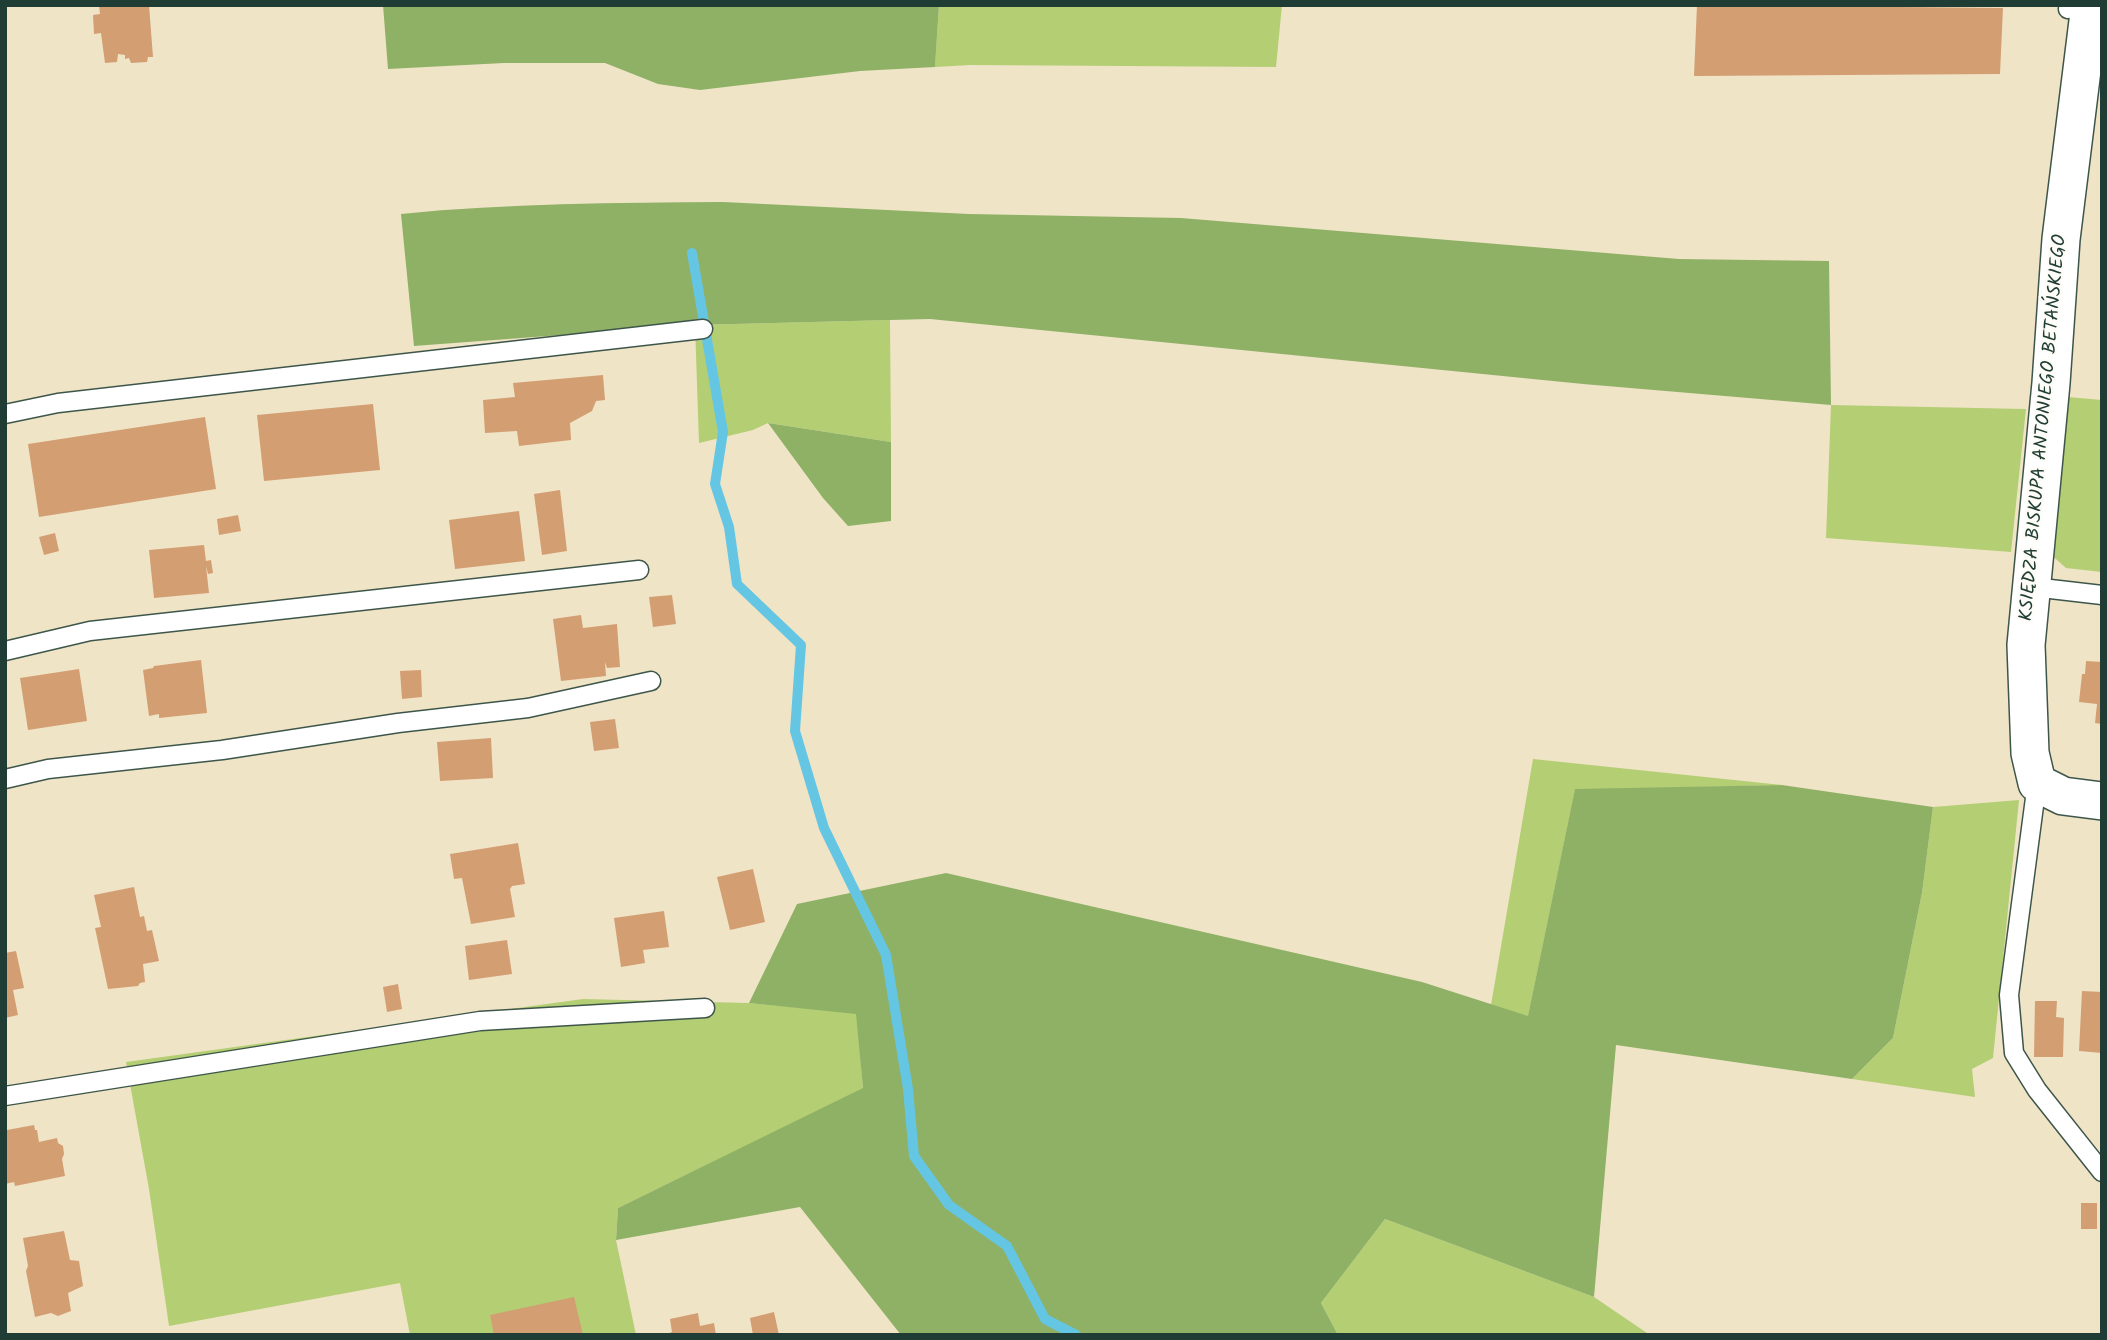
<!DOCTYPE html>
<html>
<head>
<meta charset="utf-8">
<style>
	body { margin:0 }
	#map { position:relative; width:2107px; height:1340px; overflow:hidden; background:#f0e4c7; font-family:Kalam,sans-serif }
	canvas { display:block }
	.frame { position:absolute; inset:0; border:7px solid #1f3d34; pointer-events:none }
</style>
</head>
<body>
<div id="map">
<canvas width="2107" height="1340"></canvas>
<div class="frame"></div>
</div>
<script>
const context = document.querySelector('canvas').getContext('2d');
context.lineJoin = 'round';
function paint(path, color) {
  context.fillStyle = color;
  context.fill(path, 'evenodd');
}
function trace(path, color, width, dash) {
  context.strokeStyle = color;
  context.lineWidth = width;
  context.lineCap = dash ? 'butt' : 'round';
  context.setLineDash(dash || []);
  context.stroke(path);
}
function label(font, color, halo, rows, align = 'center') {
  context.font = font + ' Kalam,sans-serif';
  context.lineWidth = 5;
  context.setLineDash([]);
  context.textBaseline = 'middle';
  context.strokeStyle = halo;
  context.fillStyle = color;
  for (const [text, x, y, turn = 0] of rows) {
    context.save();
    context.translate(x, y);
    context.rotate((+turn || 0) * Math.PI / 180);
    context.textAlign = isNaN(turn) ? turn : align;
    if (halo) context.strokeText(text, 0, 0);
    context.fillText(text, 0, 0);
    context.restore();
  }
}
paint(new Path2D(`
	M939,5H1282L1276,67L970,65L935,67Z
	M890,320L891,442L768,423L753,430L699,443L695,325Z
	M2068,397L2102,400V572L2066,568L2048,552Z
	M1831,405L2026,409L2011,552L1826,538Z
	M1533,759L1782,785L1575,790L1528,1017L1491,1005Z
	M2019,800L1993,1058L1972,1069L1975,1097L1852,1079L1893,1038L1922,893L1933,807Z
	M583,999L749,1003L857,1013L863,1089L618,1208L616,1240L636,1335H410L400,1283L169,1326L149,1189L126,1062Z
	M1385,1219L1594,1297L1647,1333L1653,1335H1338L1321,1303Z`), '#b4ce74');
paint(new Path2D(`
	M383,5H939L935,67L860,71L700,90L658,84L605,63H504L388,69Z
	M723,202L969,214L1181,218L1679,259L1829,261L1831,405L1583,384L930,319L695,325L414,346L401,214C508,203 615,203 723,202Z
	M768,423L891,442V521L848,526L823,498Z
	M1782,785L1933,807L1922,893L1893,1038L1852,1079L1616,1045L1594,1297L1385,1219L1321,1303L1338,1335H901L800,1207L616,1240L618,1208L863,1088L856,1014L749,1003L797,904L946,873L1422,982L1528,1016L1575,789Z`), '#8fb166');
trace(new Path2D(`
	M692,253L723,432L715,484L729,527L737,584L801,645L795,731L824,828L886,955L908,1089L914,1156L949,1205L1007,1246L1045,1319L1076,1335`), '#65c6e3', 10);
paint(new Path2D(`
	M99,5H149L153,57H148L147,62L131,63L129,58L125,59V55L118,54L117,62L105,63L101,33L94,34L93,15L100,14Z
	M1697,5L2003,8L2000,74L1694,76Z
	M603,375L605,400L596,401L592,411L570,423L571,440L519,446L517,431L485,433L483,400L515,397L513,383Z
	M373,404L380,470L264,481L257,415Z
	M205,417L216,489L39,517L28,444Z
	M560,490L567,551L542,555L534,494Z
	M519,511L525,561L455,569L449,520Z
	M238,515L241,531L219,535L217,519Z
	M55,533L59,551L44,555L39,537Z
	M204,545L206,561L211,560L213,573L208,574L206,566L209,593L154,598L149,550Z
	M672,595L676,624L653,627L649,597Z
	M581,615L583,628L617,624L620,667L607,668L605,662L606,676L561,681L553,619Z
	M201,660L207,713L159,718V714L149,716L143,670L153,668L154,666Z
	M2086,661L2102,662V724L2095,723L2097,704L2079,702L2082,674H2085Z
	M79,669L87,721L28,730L20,678Z
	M421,670L422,697L402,699L400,671Z
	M615,719L619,748L594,751L590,722Z
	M491,738L493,778L440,781L437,742Z
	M518,843L525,884L512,886L510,889L515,917L471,924L462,878L454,879L450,854Z
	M753,869L765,922L730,930L717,877Z
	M134,887L140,917L144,916L147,931L152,930L159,961L143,964L145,982L140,983L138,986L108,989L95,928L101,927L94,895Z
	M664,911L669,947L643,950L645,963L621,967L614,918Z
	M507,940L512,974L469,980L465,946Z
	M16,951L24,988L13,990L18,1015L5,1018V953Z
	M398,984L402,1009L387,1012L383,987Z
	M2082,991L2102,992V1053L2079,1051Z
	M2035,1001H2057L2056,1017L2064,1018L2063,1057H2034Z
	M34,1125L35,1130H37L39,1142L57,1138L58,1143L63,1146L64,1154L62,1159L65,1176L15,1186L14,1182L5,1184L7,1130Z
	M2081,1203H2097V1229H2081Z
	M64,1231L70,1260L79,1261L83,1286L68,1293L71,1311L58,1316L51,1313L35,1317L26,1271L28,1266L23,1238Z
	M574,1297L583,1335H494L490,1315Z
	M774,1312L779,1335H753L750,1318Z
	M698,1313L700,1326L714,1323L716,1335H663L672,1332L670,1319Z`), '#d39e72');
const service = new Path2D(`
	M2068,9L2069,5
	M5,414L58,403L703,329
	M2033,587L2102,595
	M5,651L90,631L639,570
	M5,779L48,769L222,750L398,723L528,708L651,681
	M2037,783L2009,995L2014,1053L2037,1090L2102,1172
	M5,1096L480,1021L705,1008`);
const minor = new Path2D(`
	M2090,5L2061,239L2051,383L2026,645L2030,753L2037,783L2063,796L2102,801`);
trace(service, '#3e564a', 21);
trace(minor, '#3e564a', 40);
trace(service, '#fff', 18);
trace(minor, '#fff', 37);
label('19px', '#1f3d34', '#fdfcf7', [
	["KSIĘDZA BISKUPA ANTONIEGO BETAŃSKIEGO",2045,428,-85]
]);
</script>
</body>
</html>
